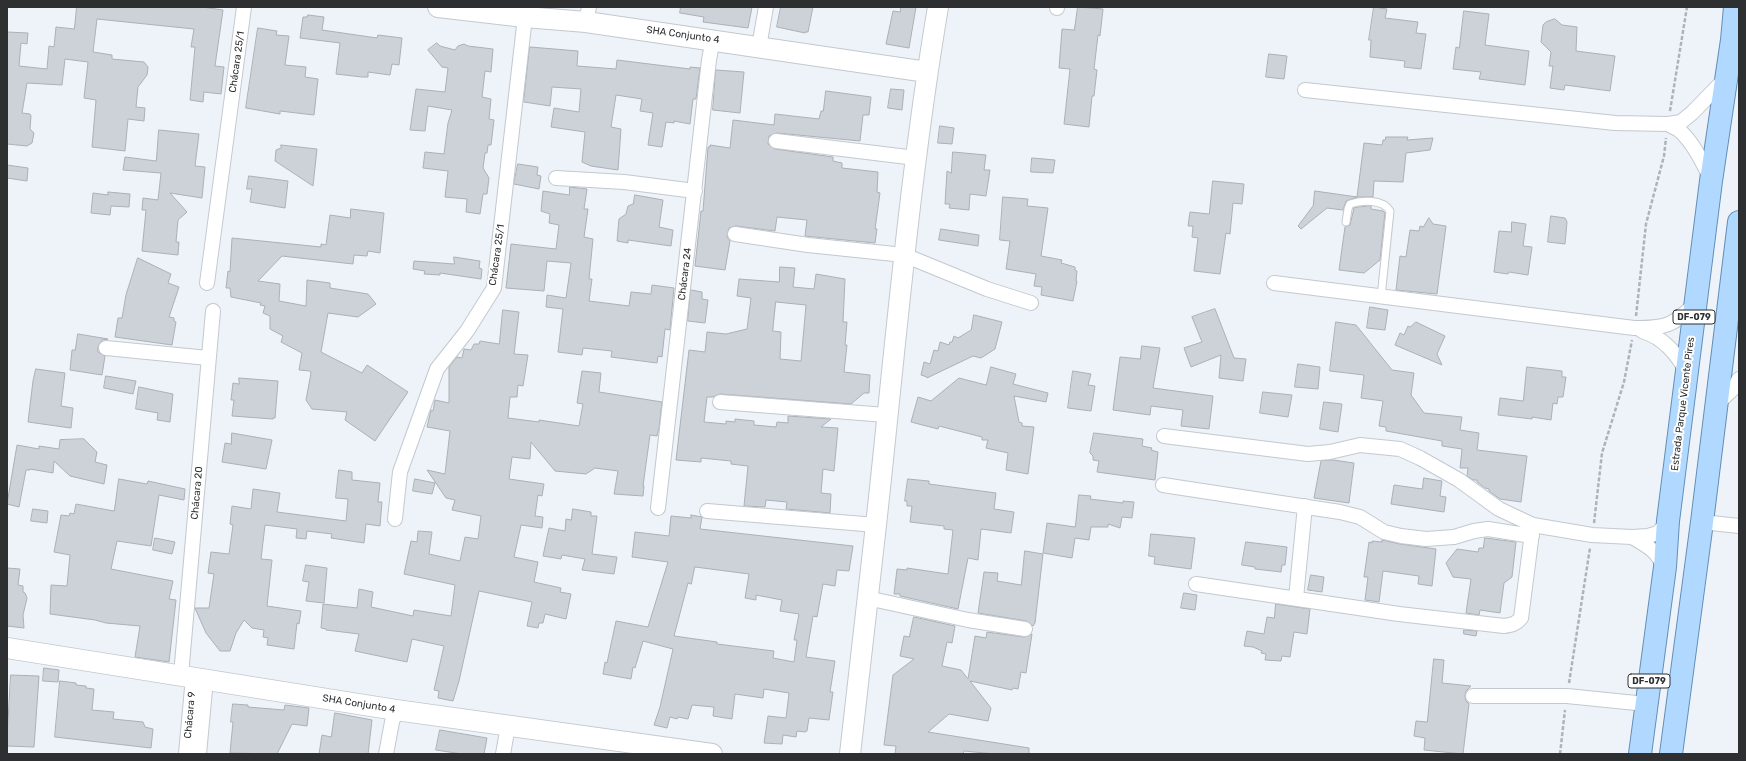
<!DOCTYPE html>
<html>
<head>
<meta charset="utf-8">
<style>
	body { margin:0 }
	#map { position:relative; width:1746px; height:761px; overflow:hidden; background:#edf3f9; font-family:Rubik,sans-serif }
	canvas { display:block }
	.frame { position:absolute; inset:0; border:8px solid #2d2f31; pointer-events:none }
</style>
</head>
<body>
<div id="map">
<canvas width="1746" height="761"></canvas>
<div class="frame"></div>
</div>
<script>
const context = document.querySelector('canvas').getContext('2d');
context.lineJoin = 'round';
function paint(path, color) {
  context.fillStyle = color;
  context.fill(path, 'evenodd');
}
function trace(path, color, width, dash) {
  context.strokeStyle = color;
  context.lineWidth = width;
  context.lineCap = dash ? 'butt' : 'round';
  context.setLineDash(dash || []);
  context.stroke(path);
}
function label(font, color, halo, rows, align = 'center') {
  context.font = font + ' Rubik,sans-serif';
  context.lineWidth = 4;
  context.setLineDash([]);
  context.textBaseline = 'middle';
  context.strokeStyle = halo;
  context.fillStyle = color;
  for (const [text, x, y, turn = 0] of rows) {
    context.save();
    context.translate(x, y);
    context.rotate((+turn || 0) * Math.PI / 180);
    context.textAlign = isNaN(turn) ? turn : align;
    if (halo) context.strokeText(text, 0, 0);
    context.fillText(text, 0, 0);
    context.restore();
  }
}
const building = new Path2D(`
	M77,7H202L223,10L215,66L224,67L221,94L204,92L203,102L190,100L195,47H191L194,29L97,19L93,52L112,55V59L144,62L148,67L147,75L138,87L136,107L145,108L144,121L128,119L125,151L92,147L96,100L84,98L88,62L65,59L62,85L27,83L22,113L30,114L31,116L30,129L34,133L32,143L27,146L7,144V32L28,33L27,44L21,43L19,66L47,69L49,46L54,47L56,27L74,29Z
	M681,7H752L748,28L703,22L704,17L680,13Z
	M781,7H813L808,32H805V33L777,27Z
	M901,7H916L909,48L886,44L893,11L900,12Z
	M1078,7L1103,9L1100,36L1098,35L1094,69L1097,70L1094,96H1092L1089,127L1064,124L1070,69L1059,68L1062,29L1074,30Z
	M1374,7L1387,9L1385,18L1418,22L1416,33L1426,34L1421,69L1404,67L1405,61L1370,57L1371,40H1369Z
	M1464,11L1489,14L1485,45L1529,51L1525,85L1479,79L1481,72L1453,69L1456,47L1459,48Z
	M308,15L324,17L322,30L377,38L378,35L402,38L399,65L392,64L390,75L368,72V77H362L336,74L340,43L300,38L303,17H307Z
	M1555,19L1562,25L1577,27L1576,51L1615,56L1610,91L1565,85L1564,90L1550,88L1553,66H1549L1551,52L1541,42L1543,25L1546,22Z
	M258,28L277,31L276,35L289,36L285,65L306,67L305,77L318,79L314,115L280,111V114L246,108Z
	M437,43L440,46L455,50L458,46L464,44L468,46L493,49L491,72L485,71L482,97L491,99L489,119L494,120L491,145H488L487,153H485L483,168L489,178L487,194H483L480,214L466,212L467,199L445,197L448,171L423,168L425,152L444,154L448,123L452,110L428,106L425,131L410,130L416,89L445,92L448,68L442,67L428,50Z
	M530,47L578,51L577,66L616,69L617,60L690,69V67L700,68L696,99H693L690,124L674,121V123L666,122L662,147L648,145L653,113L640,111L642,99L616,95L611,127L621,129L618,170L591,166L582,162L585,132L551,127L554,108L579,112L581,89L552,87L550,106L524,102Z
	M1269,54L1287,56L1284,79L1266,77Z
	M716,70L744,72L740,113L713,110Z
	M891,89L904,90L902,110L888,108Z
	M826,91L871,97L869,115H863L860,141L777,133L769,136L768,144L775,149L833,157V161L842,163V168L878,172L877,192L880,193L875,229H877L875,243L805,236L807,220L777,217L775,231L736,226L729,228L727,237L730,241L725,270L695,266L701,211H703L708,147H710V145L730,148L733,120L774,125L775,114L819,119L821,111H823Z
	M940,126L954,128L952,144L938,143Z
	M159,130L199,134L195,166L205,167L202,198L170,193L187,212L178,220L176,242H179L178,255L142,251L146,210H142L143,198L158,200L161,173L123,170L125,157L156,161Z
	M1386,137H1408L1407,140L1433,138L1430,150L1406,153L1403,182L1374,181L1373,197H1357L1364,143L1382,145L1383,140H1385Z
	M281,145L317,149L313,186L275,161L276,150L281,148Z
	M953,152L986,155L984,170H990L986,196L970,194L969,210L949,208L950,204H945L947,171L951,173Z
	M1032,158L1055,160L1053,173L1031,172Z
	M518,164L538,167L537,175L541,176L539,189L514,184Z
	M7,165L28,168L27,181L7,178Z
	M249,176L288,181L285,208L250,202L252,189H247Z
	M1213,181L1244,184L1242,204L1233,203L1230,234L1226,233L1220,274L1194,271L1198,238L1192,237L1193,226H1188L1190,212L1209,214Z
	M570,187L587,189L584,209H588L584,237L593,239L589,279H592L589,301L629,306L631,292L651,294L652,285L674,288L670,330L665,329L662,357L658,356L657,363L611,357L612,351L583,348L582,355L558,352L563,309L546,307L547,295L566,298L571,263L547,261L544,291L506,288L511,244L556,249L559,225L549,223L550,214L541,211L543,191L569,195Z
	M1315,191L1357,197L1346,201L1343,210L1327,208L1301,229L1298,226L1313,206Z
	M108,192L130,194L129,207L111,206L110,215L91,213L93,193L108,195Z
	M635,195L663,200L659,227L673,230L671,246L628,240V243L617,241L619,219L626,214L628,206L633,204Z
	M1003,197L1028,199L1027,206L1048,208L1041,256L1062,260L1061,263L1075,267V270L1077,271L1076,281H1077L1073,301L1041,295L1042,287L1034,286L1036,274L1006,269L1010,241L1000,240Z
	M1371,206V209L1383,211L1385,213L1380,260L1364,273L1339,270L1345,227L1350,225L1354,208Z
	M351,209L384,213L380,253L368,251L367,256L354,255L353,264L282,256L258,281L280,284L279,301L306,306L307,280L330,283V288L368,294L376,304L358,317L328,313L321,352L362,373L367,365L408,392L375,441L345,420L347,412L312,409L306,400L311,373L310,371L299,370L302,353L281,342L283,336L270,329V316L263,313L265,306L260,305L261,303L231,297L230,288H226L228,271L230,272L232,238L321,247V244L326,245L330,215L350,218Z
	M1551,216L1565,218L1567,222L1565,244L1548,242Z
	M1429,218L1433,224L1446,226L1437,294L1396,290L1400,256L1406,257L1410,230L1419,231L1420,226L1423,227Z
	M1512,222L1526,224L1523,246L1532,247L1528,275L1509,272L1508,274L1494,272L1499,231L1511,232Z
	M941,229L979,235L978,246L939,240Z
	M454,257L480,261L479,268L482,269L481,279L440,273V275L424,274L425,271L413,269L414,261L454,264Z
	M138,258L171,274L168,283L179,287L169,317L174,318V321L176,322L172,345L115,337L118,318H122L126,295Z
	M780,267L795,268L793,287L814,289L816,274L845,279L843,322H847L845,345H847L844,372L870,375L869,393H864L851,404L720,394L713,397H707L704,422L726,424V421L735,422V419L754,421V425L776,427L777,422L788,423V416L831,419L821,427L838,428L834,471L823,469L821,493L831,494L830,513L786,509L787,502L766,500L765,507L744,506L748,466L731,464V461L701,458V462L676,460L689,350L705,352L707,332L726,334L747,329L751,298L737,296L739,279L779,282ZM776,302L806,305L801,361L780,359L781,332L773,331Z
	M691,290L702,292V299L708,300L705,323L688,321Z
	M1370,307L1388,310L1385,330L1367,328Z
	M1215,309L1234,358L1246,359L1243,381L1219,378L1221,355L1191,367L1184,348L1202,342L1192,317Z
	M503,310L519,312L514,354L528,355L523,386L518,385L517,397H510L508,418L539,422V420L579,426L583,404L577,403L582,371L601,373L599,392L662,402L659,428L657,436L650,435L643,486H644L643,496L614,494L618,471L595,468L586,474L555,471L531,442L530,459L512,457L509,479L544,484L542,496L538,495L535,516L543,517L542,528L521,525L514,557L538,562L534,582L561,588L560,592L571,594L566,619L545,614L543,623H539L538,628L527,626L532,602L479,591L459,681L453,701L438,698L439,691L434,690L444,646L412,639L407,662L355,651L359,634L326,630V629L321,628L323,604L357,608L359,589L373,592L371,607L413,616L414,610L451,616L455,585L404,574L411,541L417,542L418,531L432,532L429,554L460,561L465,537L478,539L481,516L452,510L455,500L446,498L427,470L445,474L450,431L427,427L431,410L433,411L435,400L449,403V367L457,357L462,358L464,349L471,350L474,344H479L480,341L499,344Z
	M974,315L1002,322L995,349L981,358L973,356L927,378V377L921,375L924,362L930,364L934,350L938,351L940,342L949,345L950,342H952L954,336L958,338L971,330Z
	M1336,322L1356,325L1392,370L1414,373L1411,395L1424,413L1462,417L1460,430L1479,433L1477,450L1527,456L1521,502L1500,499L1489,491V489L1485,488L1477,482V480H1473L1467,476L1468,468H1460L1462,449L1442,446V441L1386,431V427L1379,426L1383,401L1361,398L1364,375L1330,371Z
	M1416,322L1445,336L1437,354L1442,365L1395,345L1400,333L1404,335L1408,326L1410,327Z
	M78,334L108,339L102,340L98,347V352L105,356L102,375L70,370L72,350H75Z
	M1142,346L1160,348L1153,388L1213,396L1209,429L1181,426L1183,410L1151,406L1150,415L1113,410L1120,357L1140,359Z
	M1298,364L1320,367L1318,389L1295,387Z
	M991,367L1016,374L1013,384L1048,393L1046,402L1014,396L1019,422L1022,423V426L1034,427L1028,474L1006,470L1008,453L986,448L988,440H982V437L939,426L938,429L911,422L918,397L931,401L959,378L986,385Z
	M1527,367L1562,371V377H1566L1563,397H1558L1557,404L1553,403L1551,420L1532,417V419L1498,415L1500,398L1523,401Z
	M36,369L65,373L61,406L73,408L71,428L28,422L33,381Z
	M1073,371L1091,374L1088,385L1095,386L1091,411L1068,408Z
	M106,376L136,381L133,394L104,388Z
	M239,378L278,381L275,418H273V419L232,416L234,400H231L233,383L239,384Z
	M139,387L173,394L170,422L157,420L158,413L136,409Z
	M1263,392L1292,395L1288,417L1260,413Z
	M1324,402L1342,404L1338,432L1320,429Z
	M232,433L272,440L266,469L222,462L225,443L231,444Z
	M1094,433L1143,439L1142,446L1152,448L1151,450L1158,452L1155,480L1097,472L1099,461L1093,460V456L1090,453Z
	M84,439L97,452L95,462L107,465L104,484L70,476L54,461L53,473L30,469V470H26L19,507L7,504L17,445L39,449V446L59,449L60,440Z
	M1333,460L1354,463L1349,503L1314,498L1321,461Z
	M339,470L352,472V480L380,483L378,502H382L380,526L366,524L364,543L331,538L332,534L307,531L306,539L296,538L297,529L265,525L261,559L272,560L267,606L301,611L299,624L297,623L294,649L267,645L268,638L263,637L264,630L252,628L244,620L236,633L230,651H220L206,633L195,608H209L214,574L208,573L211,552L229,554L233,525L230,524L232,506L251,509L253,489L280,493L277,512L346,521L348,499L336,498Z
	M1424,478L1442,481L1440,496L1446,497L1444,512L1391,504L1394,485L1422,489Z
	M119,479L147,484L148,481L185,489L184,500L159,495L151,546L117,541L111,569L173,581L169,599L176,600L169,662L135,657L140,626L106,623L95,620L50,614L51,585L67,586L70,555L54,552L61,515L69,516L70,513L74,514L76,504L114,511Z
	M415,479L435,483L432,494L413,491Z
	M908,479L929,481V484L996,493L994,509L1014,512L1011,533L981,529L978,560L968,558L958,609L900,596V594H894L897,569L907,570V568L948,574L953,530L944,529V526L910,522L912,506H907V501H905Z
	M1079,495L1091,496L1090,499L1123,503V501L1134,502L1132,518L1122,517L1120,528L1108,524V527H1091L1089,540L1075,538L1072,558L1043,553L1047,523L1075,527Z
	M33,509L48,511L47,523L31,521Z
	M573,509L591,512V516H597L592,554L617,557L614,574L582,570L585,559L562,555L561,559L543,556L549,528L565,531L566,519L571,520Z
	M691,515L702,517L700,529L853,546L849,571L837,570L835,586L823,584L817,617L813,616L806,657L835,661L830,692H833L829,720L809,718L807,731L805,732L797,731L796,737L783,735L782,744L764,743L768,716L786,718L789,693L764,689L763,698L735,694L732,719L713,716L714,707L692,705L688,719L678,717L677,719L670,717L667,728L654,725L660,707L673,649L643,641L635,668L633,667L631,679L603,674L605,662L607,663L616,621L648,627L668,562L632,557L635,532L669,536L671,516L691,518ZM695,567L749,574L745,598L756,600V595L782,600L780,611L799,614L794,640H797L794,662L773,658L774,651L717,644V642L674,636L688,583L691,584Z
	M1151,534L1195,538L1191,569L1154,564L1155,557L1149,556Z
	M155,538L175,542L172,554L153,550Z
	M1485,538L1516,542L1512,577L1504,583L1500,613L1480,610L1479,615L1466,613L1471,579L1453,577L1446,563L1457,549L1478,552L1479,548H1483Z
	M1382,540L1400,544L1436,549L1432,586L1418,584L1419,576L1383,571L1379,602L1365,600L1368,577H1364L1369,542L1372,543V541L1382,542Z
	M1246,542L1287,547L1285,565H1282L1281,572L1255,569V567L1242,565Z
	M1025,551L1043,554L1035,623L1033,626L1026,621L978,613L984,572L998,573L997,581L1021,585Z
	M306,565L327,568L324,603L306,601L309,582L303,581Z
	M7,568L20,569L18,585L23,586V592L25,593L27,598L23,615L24,628L7,626Z
	M1311,575L1324,577L1322,592L1308,590Z
	M1184,593L1197,595L1195,610L1181,608Z
	M1276,604L1310,609L1307,634L1294,632L1290,657L1282,656L1281,661L1265,660L1266,654L1261,653L1262,651L1253,647L1244,646L1247,631L1264,634L1267,617L1274,618Z
	M914,617L955,626L952,643L947,642L942,666L961,670L968,679L975,636L986,638L987,632L1024,637L1032,634L1026,673L1021,672L1018,689L1013,688L1012,690L970,681L991,708L988,721L949,714L928,732L1029,748V754H995L964,751L963,754H895L896,746L884,745L893,675L914,659L900,656L904,636L909,637Z
	M1464,630L1477,631L1476,636L1464,634Z
	M1434,659L1444,660L1442,683L1471,686L1466,691L1465,696L1466,701L1469,704L1463,754L1424,750L1425,738L1414,736L1416,721L1427,722Z
	M44,668L59,670L58,682L43,681Z
	M11,675L39,676L34,747L7,746Z
	M60,681L76,683V685L86,686V688L94,689L92,710L114,712L113,719L143,722L145,727L153,729L151,748L55,737Z
	M233,704L248,705V707L284,710L285,705L309,708L307,726L292,724L277,754L230,753L233,722H231Z
	M335,713L372,720L368,754H319L322,735L331,737Z
	M440,730L487,738L484,754H462L436,750Z`);
paint(building, '#cdd2d8');
trace(building, '#abb0b6', 1);
const lane = new Path2D(`
	M1346,222L1348,209L1350,204C1362,200 1383,199 1390,211L1381,297`);
const street = new Path2D(`
	M1057,8V7
	M586,22L589,7
	M759,47L766,7
	M1305,90L1615,123L1668,124L1681,122L1692,113L1726,78
	M1668,124C1671,126 1676,128 1679,130C1693,142 1703,163 1711,179
	M776,141L916,158
	M556,178L624,182L695,191
	M735,234L808,245L904,255L987,289L1031,303
	M207,283L244,7
	M1274,283L1634,328C1667,328 1672,326 1696,303
	M1642,331C1664,338 1676,353 1687,372
	M106,348L208,358
	M720,402L886,415
	M1716,405L1734,388L1739,379
	M1164,436L1308,454L1330,452L1360,445L1400,449L1420,458L1459,480L1499,509L1533,525L1592,535L1632,537L1648,536L1658,533L1668,521
	M1163,485L1340,512L1360,517L1384,532L1401,536L1426,539L1454,537L1474,531L1488,529L1532,536
	M658,508L709,60L713,39
	M707,511L876,525
	M395,519L400,472L437,369L467,331L494,288L525,17
	M1702,522L1739,526
	M1632,537C1649,547 1656,550 1664,567
	M1196,584L1399,614L1504,626C1512,625 1516,624 1521,618L1533,525
	M867,598L968,620L1025,629
	M1296,598L1305,506
	M181,675L213,311
	M1473,696H1567L1646,704
	M186,754L193,677
	M199,754L206,679
	M386,754L392,722L396,710
	M503,754L508,726`);
const secondary = new Path2D(`
	M438,7L525,17L586,22L927,72
	M7,648L396,710L712,754
	M850,754C858,678 868,601 876,525C895,352 909,179 938,7`);
const primary = new Path2D(`
	M1640,754L1665,567L1668,521L1711,181L1732,40L1735,7
	M1671,754L1702,522L1739,222`);
trace(lane, '#c3c9ce', 9);
trace(street, '#c3c9ce', 16);
trace(secondary, '#c3c9ce', 22);
trace(primary, '#618db7', 24);
trace(new Path2D(`
	M1670,111L1687,7
	M1636,316L1646,224L1664,156L1666,138
	M1594,523L1602,453L1624,382L1632,340
	M1569,683L1590,548
	M1560,754L1565,710`), '#afb3b8', 2.5, [4, 2]);
trace(lane, '#fff', 7);
trace(street, '#fff', 14);
trace(secondary, '#fff', 20);
trace(primary, '#b1d9ff', 22);
for (const [x, y, w] of [
	[1694,317,42],
	[1649,681,42]
]) {
  const box = new Path2D();
  box.roundRect(x - w / 2, y - 7, w, 14, 3);
  context.fillStyle = '#fff';
  context.fill(box);
  trace(box, '#2d2f31', 1);
}
label('bold 9px', '#2d2f31', null, [
	["DF-079",1694,317],
	["DF-079",1649,681]
]);
label('10px', '#2d2f31', '#fff', [
	["SHA Conjunto 4",683,35,8],
	["Chácara 25/1",237,62,-82],
	["Chácara 25/1",497,255,-82],
	["Chácara 24",685,274,-83],
	["Estrada Parque Vicente Pires",1683,404,-83],
	["Chácara 20",197,493,-85],
	["SHA Conjunto 4",359,704,9],
	["Chácara 9",190,715,-85]
]);
</script>
</body>
</html>
